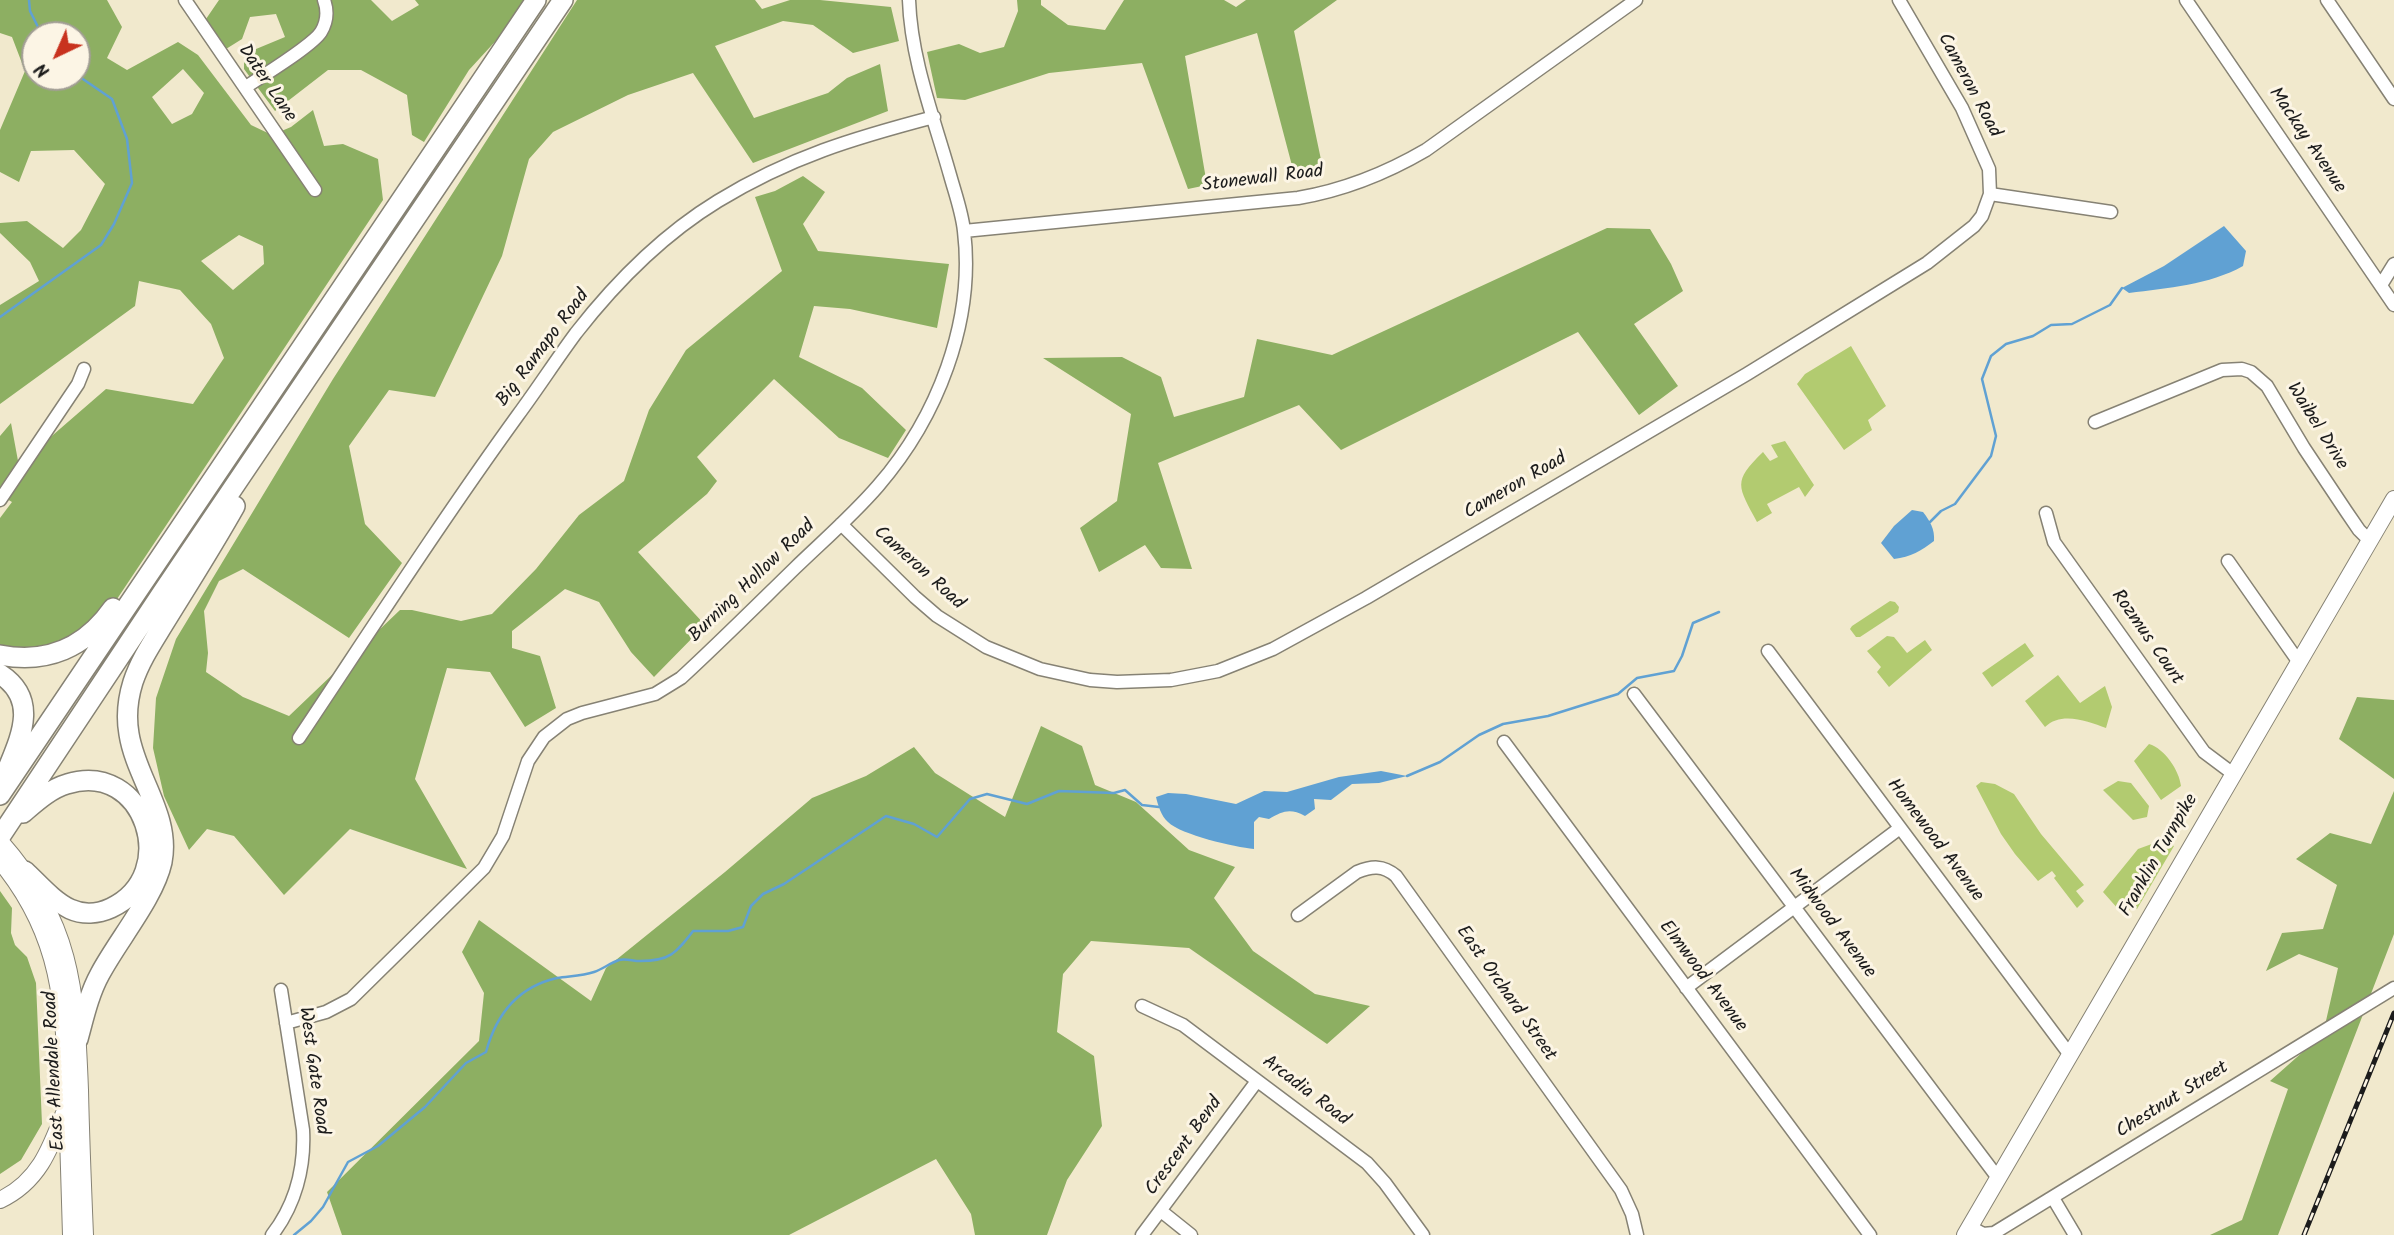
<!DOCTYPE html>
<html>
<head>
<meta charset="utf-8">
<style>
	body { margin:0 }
	#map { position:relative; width:2394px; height:1235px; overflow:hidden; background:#f1e9cd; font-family:Kalam,sans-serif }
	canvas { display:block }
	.north { position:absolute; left:21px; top:21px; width:70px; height:70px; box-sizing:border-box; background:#fcf5e5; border:2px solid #a29e95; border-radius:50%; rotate:224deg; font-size:19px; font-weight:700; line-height:28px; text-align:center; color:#1c1c1c }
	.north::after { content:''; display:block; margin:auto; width:24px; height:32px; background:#c8321e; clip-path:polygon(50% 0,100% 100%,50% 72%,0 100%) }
</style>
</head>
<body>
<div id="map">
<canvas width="2394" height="1235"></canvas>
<div class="north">N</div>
</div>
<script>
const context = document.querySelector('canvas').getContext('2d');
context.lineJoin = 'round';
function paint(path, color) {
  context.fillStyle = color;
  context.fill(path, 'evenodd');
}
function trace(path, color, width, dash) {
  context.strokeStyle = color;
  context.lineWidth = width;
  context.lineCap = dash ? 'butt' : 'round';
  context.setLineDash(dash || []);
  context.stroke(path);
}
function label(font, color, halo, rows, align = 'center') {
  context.font = font + ' Kalam,sans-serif';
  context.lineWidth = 6;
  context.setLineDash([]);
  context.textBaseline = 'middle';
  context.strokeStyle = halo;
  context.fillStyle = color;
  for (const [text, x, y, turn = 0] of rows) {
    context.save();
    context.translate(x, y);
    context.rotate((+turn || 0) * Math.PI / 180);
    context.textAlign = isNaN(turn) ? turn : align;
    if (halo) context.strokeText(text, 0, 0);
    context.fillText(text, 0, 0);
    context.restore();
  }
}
paint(new Path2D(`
	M1851,346L1886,406L1868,420L1872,430L1844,450L1797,384L1805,374Z
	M1785,441L1814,485L1805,497L1799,487L1767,504L1772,513L1757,522C1738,486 1732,482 1763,452L1770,461L1778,457L1771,445Z
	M1890,601L1895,602L1899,607L1898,612L1860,637H1856L1850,629L1852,626Z
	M1887,636L1894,637L1907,653L1925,640L1932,650L1889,687L1877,672L1881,667L1867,651Z
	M2025,643L2034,656L1992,687L1982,673Z
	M2058,675L2080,703L2105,686L2112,707L2106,728C2088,721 2061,711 2045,727L2025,701Z
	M2149,744C2165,749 2179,770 2181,786L2161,800L2134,761Z
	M2118,781L2131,783L2149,806L2147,817L2133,820L2103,790Z
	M1981,782L1995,784L2014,794L2041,834L2084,885L2076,891L2084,901L2077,908L2054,878L2056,876L2052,871L2038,881L2015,854L2001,834L1976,786Z
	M2160,841L2174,846L2137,909L2119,910L2103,892L2138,849Z`), '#b2cb70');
paint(new Path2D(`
	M0,0H107L122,27L107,58L127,70L178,42L198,55L251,125L272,135L291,127L313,110L324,146L343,144L378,159L383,200L115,602L62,655L0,657V518L12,502L0,495V436L11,423L21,477L46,441L106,389L193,404L224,358L211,324L180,290L139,281L135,306L0,404V305L39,281L30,262L0,233V223L27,221L63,248L81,230L105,184L74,150L31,151L19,182L0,172V130L25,71L12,37L0,33ZM35,35H77V77H35ZM183,69L204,93L192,114L172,124L152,97ZM239,235L263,246L264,264L233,290L201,261Z
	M219,0H371L392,21L419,5L415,0H526L502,34L469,70L424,142L412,135L407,95L361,70H328L275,111L244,69V54L285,37L276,14L250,17L242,39L226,49L206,19Z
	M577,0H755L762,9L790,0H820L891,7L899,41L853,53L813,25L783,21L715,46L754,118L828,93L847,78L880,64L888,111L753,163L693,73L628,95L553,132L529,159L502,256L435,397L389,390L349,446L365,524L402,563L349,638L243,569L219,581L204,611L208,653L206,672L243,697L289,716L400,610H412L461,621L492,614L536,569L579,515L624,481L649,410L686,350L782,271L755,197L775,191L803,176L825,192L803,224L818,251L949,264L937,328L850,309L814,306L799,357L862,388L906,430L888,458L839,438L774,379L697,457L717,481L707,494L638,552L705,625L654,677L631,652L599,602L565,589L512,631V648L540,656L556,708L525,727L490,672L447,668L415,779L467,869L350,829L284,895L234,836L207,829L189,850L164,796L153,748L156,698L176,639L333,379Z
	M1017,0H1041V5L1068,25L1105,30L1124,0H1224L1236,7L1246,0H1337L1294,31L1324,174L1295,177L1257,33L1185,56L1207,185L1188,189L1142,63L1049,73L965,100L937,98L927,52L959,44L980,53L1004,47L1018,11Z
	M1607,228L1650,229L1671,264L1683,291L1634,324L1678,386L1639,415L1578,332L1341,450L1299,405L1158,463L1192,569L1161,568L1145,545L1099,572L1080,528L1117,501L1131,414L1043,358L1122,357L1161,377L1174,417L1244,397L1257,339L1332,355Z
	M2357,697L2394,700V779L2339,739Z
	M1041,726L1082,746L1095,785L1136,802L1189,850L1235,867L1214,898L1253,951L1315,994L1370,1006L1327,1044L1189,948L1091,941L1063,974L1057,1032L1094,1056L1102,1126L1067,1180L1047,1235H975L971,1214L936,1159L789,1235H342L327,1192L479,1041L484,993L462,952L479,920L591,1001L606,968L725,872L812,798L866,776L914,747L935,773L1005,817Z
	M2394,791V934L2278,1235H2210L2242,1220L2288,1089L2270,1081L2323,1034L2338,968L2299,954L2266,971L2282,933L2323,929L2337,885L2296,859L2330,833L2371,844Z
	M0,891L12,908L11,933L15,945L27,957L36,983L42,1124L21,1160L0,1174Z`), '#8daf62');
paint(new Path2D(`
	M2224,226L2246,251L2243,266C2209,285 2168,288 2129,293L2122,288L2164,266Z
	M1912,510L1923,512C1930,521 1935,529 1934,541C1921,551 1911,557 1894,559L1881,543L1894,526Z
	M1381,771L1407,776L1379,783L1352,784L1331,800L1314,799L1315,809L1305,816C1290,808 1283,811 1269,819L1259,817L1254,822V849C1235,847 1181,835 1168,822C1161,816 1158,805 1156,797L1168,793L1186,794L1236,804L1264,791L1287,792L1339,777Z`), '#60a1d3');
trace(new Path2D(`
	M29,0L30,11L42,35
	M0,317L101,245L114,224L132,183L127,139L112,99L77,75
	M1930,522L1941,511L1955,504L1991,456L1996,436L1982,379L1991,356L2006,344L2033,336L2051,325L2072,324L2110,305L2122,288
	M1407,776L1440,762L1479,735L1503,724L1548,716L1618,694L1637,678L1674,671L1682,656L1693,623L1719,612
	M294,1235L311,1221L323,1207L348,1162L378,1146L402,1126L425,1107L466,1063L486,1052C496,1015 517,987 557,978C569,976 582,976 594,972C603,969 610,963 619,960C625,958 633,961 640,961C670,961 676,953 693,931H728L743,927L751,906L763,894L784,884L886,816L914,824L937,837L970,799L987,794L1027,804L1059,791L1114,793L1125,790L1142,805L1159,807`), '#60a1d3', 2.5);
const minor = new Path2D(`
	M185,0L315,190
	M2186,0L2394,305
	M2327,0L2394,99
	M246,87C262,76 312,46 321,32C327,22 328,11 324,0
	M1990,194L2111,212
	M964,231L1298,198C1345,190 1385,174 1426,150L1636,0
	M2381,285L2394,264
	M2095,422L2222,370L2242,369L2251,372L2267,386L2304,448L2346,511L2359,530L2369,540
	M0,500L78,384L84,369
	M2046,513L2054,542L2204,752L2232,773
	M841,524L915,597L937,616L986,647L1040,669L1090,680L1117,682L1171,680L1218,671L1273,649L1366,598L1747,374L1927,263L1974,226L1982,216L1990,194L1989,169L1962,108L1899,0
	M2228,561L2298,661
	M1768,651L2070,1055
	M1634,694L1998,1178
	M299,738C371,630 442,520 518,415C538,388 556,360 576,333C615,283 664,234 718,201C790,157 854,138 934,117
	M1504,742L1870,1235
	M1298,915L1357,872C1372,866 1383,865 1396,876L1621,1190L1632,1214L1637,1235
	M1686,988L1900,828
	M1142,1006L1183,1025L1367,1163L1385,1183L1423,1235
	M286,1023L326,1012L351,999L484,868L503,836L528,761L544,737L567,719L582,713L655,694L681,678C720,642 757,605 795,568C823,541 853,515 878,486C937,418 975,322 964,231C962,212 955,193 950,175C934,118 911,60 909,0
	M2053,1198L2075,1235
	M1161,1211L1191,1235
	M1969,1226L1983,1234L1994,1233L2394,988
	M272,1235C295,1205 305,1168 303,1130L281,990
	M1142,1235L1257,1081`);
const major = new Path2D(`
	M0,841C72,923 76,986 80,1090C81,1138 83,1187 85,1235
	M0,861C63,937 64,1008 67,1102C68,1146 70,1191 71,1235
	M0,1200C38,1182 50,1150 64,1113
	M1965,1235L2394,499`);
const highway = new Path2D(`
	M0,655C47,664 85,648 113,608
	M0,674C40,700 20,738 6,773
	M0,795L536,0
	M23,813C36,802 50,789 67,784C145,759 182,875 111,908C98,914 83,915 70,909C53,901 39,884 25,871
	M0,837L162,593L563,0
	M78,1039C84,1017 89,994 100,974C118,940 154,898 162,862C171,816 136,778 129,734C126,717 128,698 133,682C140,661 152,643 163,625C187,586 212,547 235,506`);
trace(minor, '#868274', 15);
trace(major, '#868274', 18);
trace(highway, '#868274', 22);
trace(minor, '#fff', 12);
trace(major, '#fff', 16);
trace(highway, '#fff', 19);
const rail = new Path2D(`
	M2304,1235L2394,1013`);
trace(rail, '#1c1c1c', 5);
trace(rail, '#fcf5e5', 2.5, [8]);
label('19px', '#1c1c1c', '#fcf5e5', [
	["Dater Lane",266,84,56],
	["Cameron Road",1968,86,62],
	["Mackay Avenue",2306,141,56],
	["Stonewall Road",1263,180,-7],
	["Big Ramapo Road",544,349,-53],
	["Waibel Drive",2316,427,58],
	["Cameron Road",1516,487,-30],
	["Cameron Road",918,569,42],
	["Burning Hollow Road",753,582,-44],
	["Rozmus Court",2146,638,55],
	["Homewood Avenue",1934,841,53],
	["Franklin Turnpike",2160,856,-60],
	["Midwood Avenue",1831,924,53],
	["Elmwood Avenue",1702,977,53],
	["East Orchard Street",1505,994,55],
	["East Allendale Road",56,1071,-93],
	["West Gate Road",312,1071,82],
	["Arcadia Road",1305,1092,37],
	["Chestnut Street",2173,1101,-32],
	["Crescent Bend",1185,1147,-54]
]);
</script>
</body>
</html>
